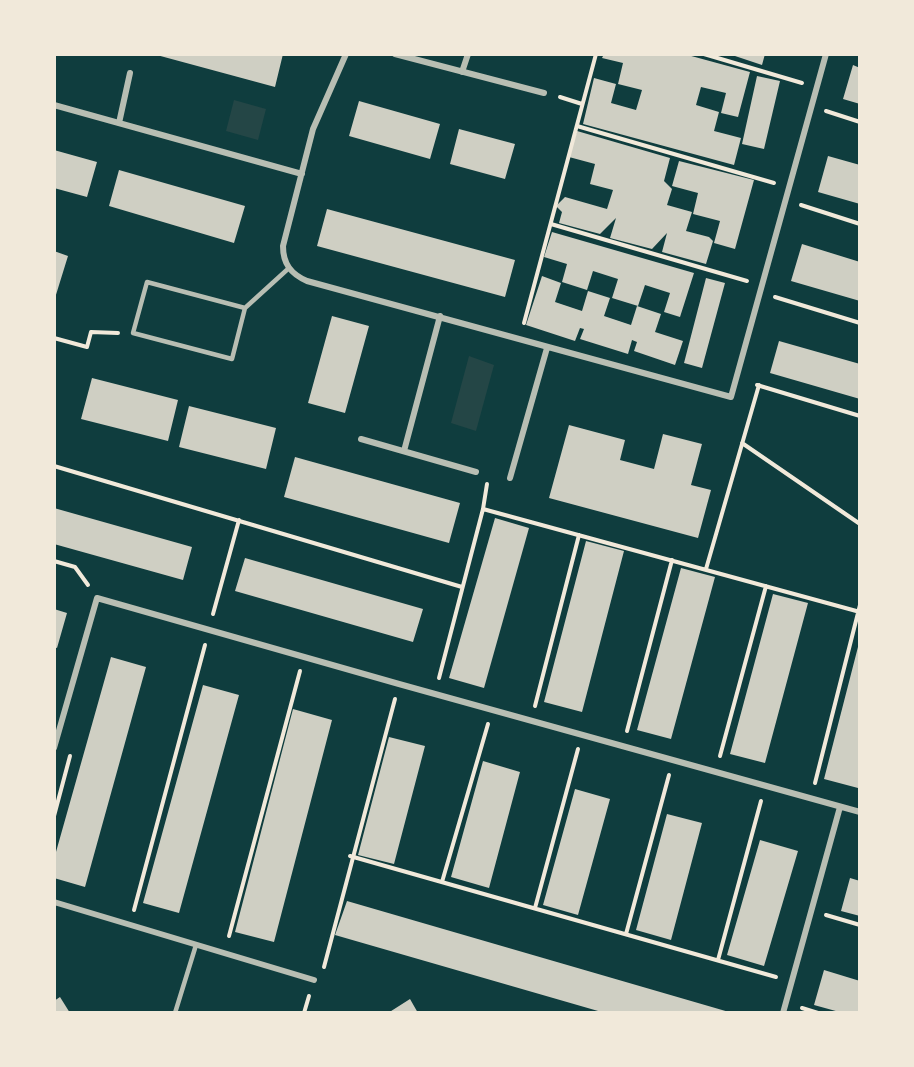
<!DOCTYPE html>
<html>
<head>
<meta charset="utf-8">
<style>
	body { margin:0 }
	#map { position:relative; width:914px; height:1067px; overflow:hidden; background:#0f3d3e; font-family:"Fira Sans Condensed",sans-serif }
	canvas { display:block }
	.frame { position:absolute; inset:0; border:56px solid #f1e9da; pointer-events:none }
</style>
</head>
<body>
<div id="map">
<canvas width="914" height="1067"></canvas>
<div class="frame"></div>
</div>
<script>
const context = document.querySelector('canvas').getContext('2d');
context.lineJoin = 'round';
function paint(path, color) {
  context.fillStyle = color;
  context.fill(path, 'evenodd');
}
function trace(path, color, width, dash) {
  context.strokeStyle = color;
  context.lineWidth = width;
  context.lineCap = dash ? 'butt' : 'round';
  context.setLineDash(dash || []);
  context.stroke(path);
}
paint(new Path2D(`
	M234,100L266,109L258,140L226,131Z
	M469,356L494,365L476,431L451,423Z`), '#244646');
paint(new Path2D(`
	M153,54H283L275,87Z
	M604,54H684L750,72L738,117L721,113L726,93L701,87L696,105L719,112L714,131L741,138L734,165L583,124L594,78L616,84L611,103L636,110L642,90L618,84L623,63L602,58Z
	M729,54H765L762,65Z
	M853,65L860,68V104L843,99Z
	M757,76L780,81L764,149L742,144Z
	M359,101L440,124L430,159L349,136Z
	M459,129L515,144L505,179L450,164Z
	M577,131L670,158L664,181L672,189L667,205L692,212L686,231L709,237L713,241L706,264L662,252L667,233L652,249L610,238L616,218L600,234L559,223L562,212L556,206L565,197L607,209L613,190L590,184L595,164L569,157Z
	M54,150L97,162L87,197L54,188Z
	M828,156L860,165V204L818,192Z
	M679,161L754,180L735,249L714,243L720,221L693,214L698,193L672,186Z
	M119,170L245,206L234,243L109,206Z
	M327,209L515,260L505,297L317,246Z
	M552,232L694,273L680,317L664,312L670,293L645,285L638,306L612,298L618,279L593,271L587,290L562,282L567,264L544,257Z
	M802,244L860,262V301L791,281Z
	M54,251L68,256L55,298H54Z
	M542,276L561,283L555,302L582,311L588,291L610,298L604,316L631,325L637,306L661,314L655,332L683,341L675,365L634,351L637,342L632,340L628,354L580,339L584,329L580,328L575,341L526,325Z
	M706,278L725,283L702,368L684,363Z
	M332,316L369,326L345,413L308,403Z
	M779,341L860,364V399L770,373Z
	M92,378L178,400L168,441L81,419Z
	M189,406L276,428L266,469L179,447Z
	M569,425L625,440L620,460L654,469L663,434L702,444L691,485L711,490L698,538L549,498Z
	M295,457L460,503L449,543L284,497Z
	M54,508L192,547L183,580L54,544Z
	M495,518L529,528L484,688L449,678Z
	M586,541L624,551L582,712L544,702Z
	M245,558L423,609L413,642L235,591Z
	M681,568L715,577L671,739L637,730Z
	M773,594L808,603L765,763L730,754Z
	M54,609L67,613L57,648L54,647Z
	M859,643L860,780L858,788L824,779Z
	M111,657L146,667L85,887L54,878V859Z
	M203,685L239,695L179,913L143,903Z
	M293,709L332,720L274,942L235,932Z
	M389,737L425,746L394,864L358,855Z
	M483,761L520,772L489,888L451,877Z
	M575,789L610,799L578,915L543,905Z
	M667,814L702,823L671,940L636,930Z
	M760,840L798,851L764,966L727,955Z
	M850,878L860,881V916L841,911Z
	M347,901L729,1012V1013H605L335,935Z
	M824,970L860,981V1013H843L814,1005Z
	M60,997L70,1013H54V1001Z
	M410,999L418,1013H388Z`), '#cfcfc3');
trace(new Path2D(`
	M704,54L802,83
	M560,97L582,104
	M826,111L860,122
	M577,126L774,183
	M801,205L860,224
	M551,224L747,281
	M775,297L860,323
	M524,323L596,54
	M54,338L87,347L91,332L118,333
	M757,385L860,416
	M742,443L860,524
	M54,466L462,587
	M483,509L860,612
	M54,561L75,567L88,585
	M706,569L759,385
	M213,614L239,520
	M439,678L483,509L487,484
	M535,706L579,535
	M627,731L672,560
	M720,756L766,586
	M815,783L860,605
	M54,816L70,756
	M350,856L776,977
	M442,882L488,724
	M535,908L578,749
	M134,910L205,645
	M826,915L860,925
	M626,934L669,775
	M229,936L300,671
	M718,960L761,801
	M324,967L395,699
	M802,1008L818,1013
	M304,1013L309,996`), '#f1e9da', 4);
trace(new Path2D(`
	M245,308L147,282L133,333L232,359L245,308L289,268
	M175,1013L196,945`), '#b8beb3', 4.5);
trace(new Path2D(`
	M346,54L313,129L283,246C283,264 291,274 307,281C448,319 589,359 731,397L826,54
	M395,54L544,93
	M462,72L468,54
	M54,105L302,174
	M119,123L130,73
	M361,439L476,472
	M404,451L440,316
	M510,478L547,348
	M54,748L97,598L399,684L860,812
	M54,902L314,980
	M783,1013L840,807`), '#b8beb3', 6);
</script>
</body>
</html>
